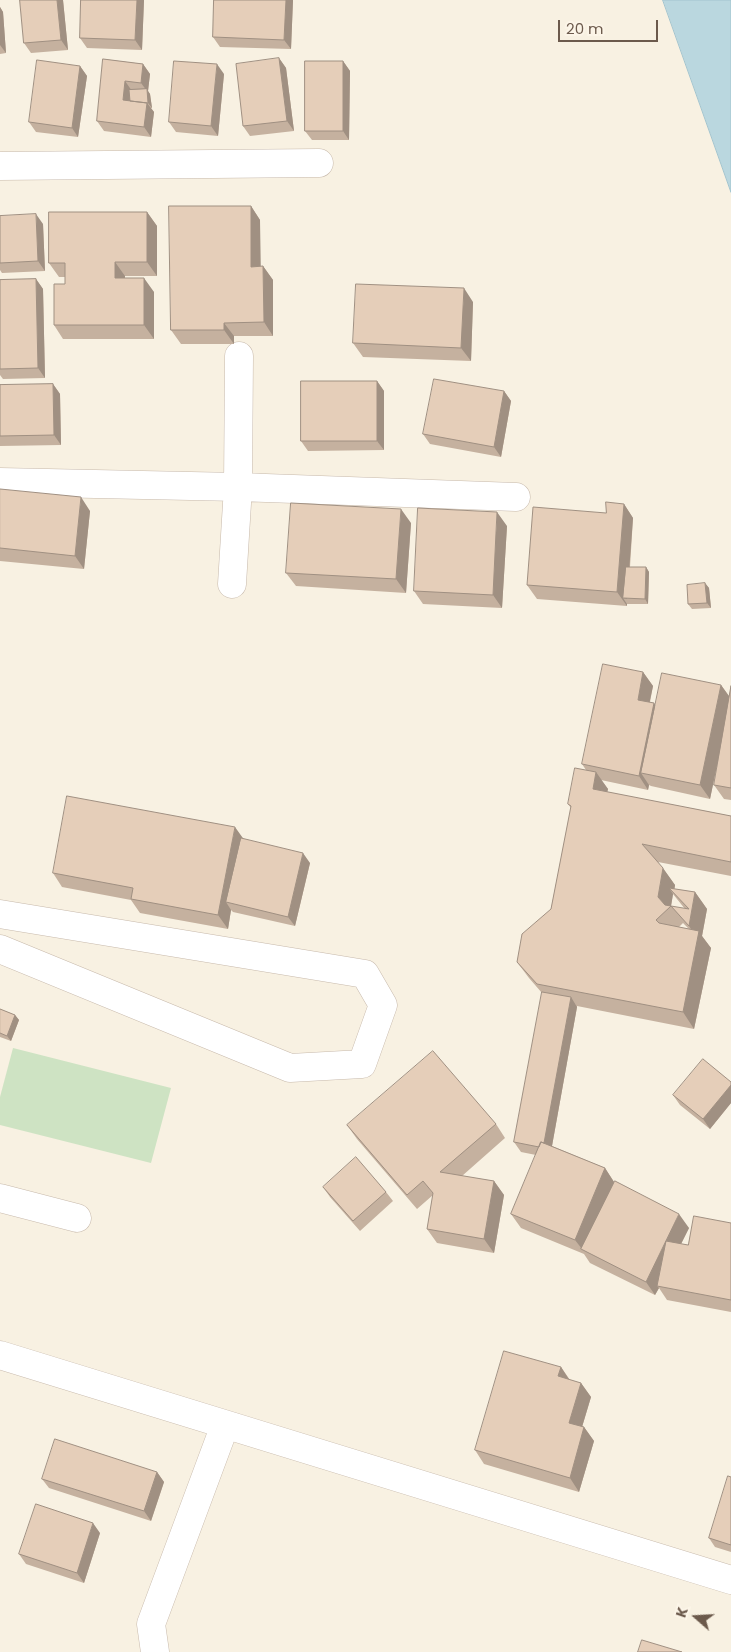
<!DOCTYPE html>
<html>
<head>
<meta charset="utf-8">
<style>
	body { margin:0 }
	#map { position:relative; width:731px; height:1652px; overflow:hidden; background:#f8f1e2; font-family:Poppins,sans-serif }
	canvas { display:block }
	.north { position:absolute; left:671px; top:1592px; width:50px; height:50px; -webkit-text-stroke:4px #fcf5e8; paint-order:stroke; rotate:289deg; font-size:14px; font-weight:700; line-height:20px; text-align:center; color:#6c5a4c }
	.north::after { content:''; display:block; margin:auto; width:18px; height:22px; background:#6c5a4c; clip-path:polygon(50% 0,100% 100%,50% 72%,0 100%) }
	.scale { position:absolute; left:558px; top:20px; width:100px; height:22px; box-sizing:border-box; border:2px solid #6c5a4c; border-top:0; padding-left:6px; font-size:15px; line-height:18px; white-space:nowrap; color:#6c5a4c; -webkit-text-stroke:4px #fcf5e8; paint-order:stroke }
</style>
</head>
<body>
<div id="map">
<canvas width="731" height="1652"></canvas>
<div class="north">K</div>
<div class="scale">20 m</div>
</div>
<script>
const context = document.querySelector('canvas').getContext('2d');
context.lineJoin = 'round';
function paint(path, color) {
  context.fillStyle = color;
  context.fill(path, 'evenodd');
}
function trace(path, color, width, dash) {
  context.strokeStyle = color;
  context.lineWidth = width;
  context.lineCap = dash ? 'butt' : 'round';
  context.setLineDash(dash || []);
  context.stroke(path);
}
paint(new Path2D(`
	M13,1048L171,1088L151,1163L0,1125V1097Z`), '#cee3c3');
const water = new Path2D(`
	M663,0H731V192Z`);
paint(water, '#bad7df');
trace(water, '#a2c4cf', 1);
const minor = new Path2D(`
	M0,166L319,163
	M0,482L238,487L516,497
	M232,584L238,487L239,356
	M0,914L365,974L383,1005L362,1064L290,1068L0,949
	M0,1198L77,1218
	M0,1355L731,1580
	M155,1652L151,1624L225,1425`);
trace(minor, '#c7b9ab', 29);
trace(minor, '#fff', 28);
paint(new Path2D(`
	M20,0H63L68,50L31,53L24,43Z
	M81,0H144L142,50L87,48L80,38Z
	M214,0H293L291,49L220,47L213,37Z
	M0,7L3,12L6,53L0,54Z
	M279,58L286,68L294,131L250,136L243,126Z
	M103,59L143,64L150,74L148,91L150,94L152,108H151L154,112L151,137L104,131L97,121Z
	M343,61L350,71L349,140H312L305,131Z
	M80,66L87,76L78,137L36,132L29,122Z
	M224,74L218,136L176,132L169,122Z
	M251,206L260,220V267L263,266L273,280V336H234V344H181L171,330Z
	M147,212L157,226V276H125V278L154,292V339H63L54,325L65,284V277H59L49,263Z
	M0,216L43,224L45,271L2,273L0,270Z
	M36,279L43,289L45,378L3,379L0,375V280Z
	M473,302L471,361L363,357L353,343Z
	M377,381L384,391V450L308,451L301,441Z
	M53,384L60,394L61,445L0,446V385Z
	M504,391L511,401L501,457L430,444L423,434Z
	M0,489L90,511L84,569L0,561Z
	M624,504L633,518L630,567H646L649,572L648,604H627V606L537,599L527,585L606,513Z
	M411,523L406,593L296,586L286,573Z
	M507,526L502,608L423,604L414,591Z
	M705,583L709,588L711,608L692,609L688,604Z
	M643,672L653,686L650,702L654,703L655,706L721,685L729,696L731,686V800L724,799L714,785L720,749L710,799L651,786L649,785L648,790L601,780L608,789L607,792L731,816V876L658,862L675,885L674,889L695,892L707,909L702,936L711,948L694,1029L577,1006V1007L552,1146L605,1168L614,1182L689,1228L681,1244L688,1245L731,1223V1312L667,1300L659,1288L655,1295L590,1263L584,1254L521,1228L511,1214L536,1155L521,1152L514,1142L542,993L529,978L517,962L551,909L571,808L568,804L586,770L582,764ZM673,894L685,909L671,906ZM683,923L689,929L679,927Z
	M243,839L310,863L295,926L233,912L231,910L228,929L140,913L131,900L62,887L53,873Z
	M0,1009L15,1015L19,1020L11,1041L0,1037Z
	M731,1082V1103L710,1129L680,1105L673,1095Z
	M496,1124L505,1138L462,1176L494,1181L504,1195L494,1253L437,1243L427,1229L433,1195L417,1209L357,1139L347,1125Z
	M323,1187L386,1192L393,1201L360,1231L330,1197Z
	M561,1367L570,1380L581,1383L591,1397L582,1427H584L594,1441L579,1492L484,1464L475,1450Z
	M157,1472L164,1482L151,1521L49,1488L42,1479Z
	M731,1477V1552L715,1547L709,1538Z
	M100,1533L84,1583L26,1564L19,1554Z`), '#c5b19f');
paint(new Path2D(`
	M57,0H63L68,50L61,40Z
	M137,0H144L142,50L135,40Z
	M286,0H293L291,49L284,40Z
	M0,7L3,12L6,53L0,45Z
	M279,58L286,68L294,131L287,121Z
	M343,61L350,71L349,140L343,131Z
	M143,64L150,74L148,91L150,94L152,108L148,103L147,91L141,83Z
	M217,64L224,74L218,136L211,126Z
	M80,66L87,76L78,137L72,128Z
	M125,81L132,91L130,110L123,100Z
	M147,103L154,112L151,137L144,127Z
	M251,206L260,220L261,280L251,267Z
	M147,212L157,226V276L147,262Z
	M36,214L43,224L45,271L38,261Z
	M115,262L125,276L124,292L115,278Z
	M263,266L273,280V336L264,322Z
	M144,278L154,292V339L144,325Z
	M36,279L43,289L45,378L38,368Z
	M464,288L473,302L471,361L461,348Z
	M224,323L234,336V344L224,330Z
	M377,381L384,391V450L377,441Z
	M53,384L60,394L61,445L54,435Z
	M504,391L511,401L501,457L494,447Z
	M81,497L90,511L84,569L75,556Z
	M624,504L633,518L627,599L623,598L627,604V606L617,592Z
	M401,509L411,523L406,593L396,579Z
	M497,512L507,526L502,608L493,595Z
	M646,567L649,572L648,604L645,599Z
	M705,583L709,588L711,608L707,603Z
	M643,672L653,686L647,714L638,700Z
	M721,685L731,699L710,799L700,785Z
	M654,703L663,717L641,773L649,785L648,790L639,776Z
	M596,772L608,789L604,806L593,789Z
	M235,827L245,841L226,902L231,910L228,929L218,915Z
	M303,853L310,863L295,926L288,917Z
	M663,868L675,885L674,893L669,888L673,894L671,906L667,910L658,897Z
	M695,892L707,909L702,936L711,948L694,1029L683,1012L697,938L689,926Z
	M571,997L577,1007L550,1157L543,1147Z
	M15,1015L19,1020L11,1041L7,1036Z
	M731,1085V1103L710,1129L703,1119Z
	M605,1168L614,1182L582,1249L575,1240Z
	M494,1181L504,1195L494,1253L484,1239Z
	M679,1214L689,1228L660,1286H657L659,1288L655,1295L646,1282Z
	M561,1367L570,1381L558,1376Z
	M581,1383L591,1397L579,1437L569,1423Z
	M584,1427L594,1441L579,1492L570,1478Z
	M157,1472L164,1482L151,1521L144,1511Z
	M93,1523L100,1533L84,1583L77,1573Z`), '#a09082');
const building = new Path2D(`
	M20,0H57L61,40L24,43Z
	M81,0H137L135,40L80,38Z
	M214,0H286L284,40L213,37Z
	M279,58L287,121L243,126L236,64Z
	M103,59L143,64L141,83L125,81L123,100L147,103L144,127L97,121Z
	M37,60L80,66L72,128L29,122Z
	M174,61L217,64L211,126L169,122Z
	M305,61H343V131H305Z
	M147,89L148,103L130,101L129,90Z
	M169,206H251V267L263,266L264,322L224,323V330H171Z
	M49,212H147V262H115V278H144V325H54V284H65V263H49Z
	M36,214L38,261L0,263V216Z
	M36,279L38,368L0,369V280Z
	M356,284L464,288L461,348L353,343Z
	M434,379L504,391L494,447L423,434Z
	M301,381H377V441H301Z
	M53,384L54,435L0,436V385Z
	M0,489L81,497L75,556L0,548Z
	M606,502L624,504L617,592L527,585L533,507L606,513Z
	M291,503L401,509L396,579L286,573Z
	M418,508L497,512L493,595L414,591Z
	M626,567H646L645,599L623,598Z
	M705,583L707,603L688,604L687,585Z
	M603,664L643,672L638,700L654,703L639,776L582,764Z
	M662,673L721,685L700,785L641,773Z
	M731,686V788L714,785Z
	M575,768L596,772L593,789L731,816V862L642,844L663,868L658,897L665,905L689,909L669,888L695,892L689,926L671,906L656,920L659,923L699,931L683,1012L537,984L517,962L522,934L551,909L571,806L568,804Z
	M67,796L235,827L218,915L131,899L133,888L53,873Z
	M241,838L303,853L288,917L226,902Z
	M542,992L571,997L544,1143L541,1142L539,1147L514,1142Z
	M0,1009L15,1015L7,1036L0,1033Z
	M433,1051L496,1124L440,1172L494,1181L484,1239L427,1229L433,1193L423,1181L407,1195L347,1125Z
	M703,1059L731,1082V1085L703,1119L673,1095Z
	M541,1142L605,1168L575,1240L511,1214Z
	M356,1157L386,1192L353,1221L323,1187Z
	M615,1181L679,1214L646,1282L581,1249Z
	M694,1216L731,1223V1300L657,1286L666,1241L688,1245Z
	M504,1351L561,1367L558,1376L581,1383L569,1423L584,1427L570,1478L475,1450Z
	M55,1439L157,1472L144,1511L42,1479Z
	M728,1476L731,1477V1545L709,1538Z
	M36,1504L93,1523L77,1573L19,1554Z
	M642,1640L682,1652H638Z`);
paint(building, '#e5ceb9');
trace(building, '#a09082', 1);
</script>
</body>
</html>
